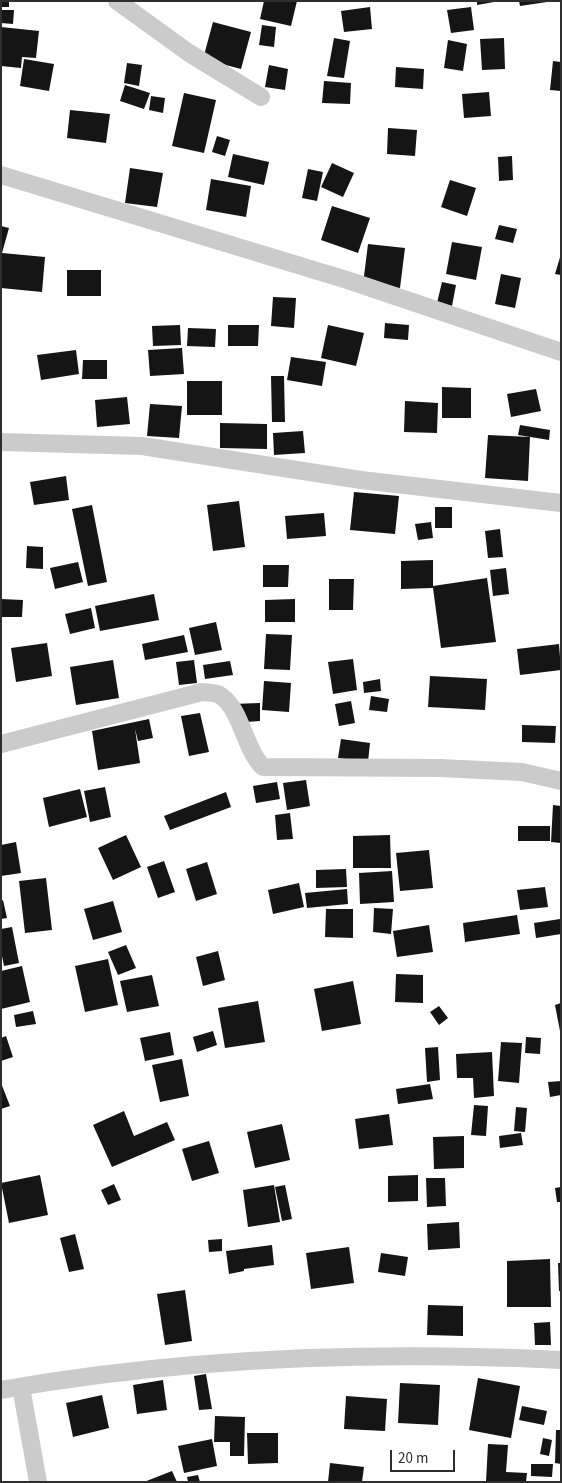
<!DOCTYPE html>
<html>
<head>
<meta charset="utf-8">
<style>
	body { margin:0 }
	#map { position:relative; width:562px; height:1483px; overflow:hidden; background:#fff; font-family:"Source Sans 3",sans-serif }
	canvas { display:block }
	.frame { position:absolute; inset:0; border:2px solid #2e2e2e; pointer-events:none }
	.scale { position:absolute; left:390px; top:1450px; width:65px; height:22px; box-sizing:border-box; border:2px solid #2e2e2e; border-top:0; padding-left:6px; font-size:15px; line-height:18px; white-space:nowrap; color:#2e2e2e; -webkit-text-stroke:4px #fff; paint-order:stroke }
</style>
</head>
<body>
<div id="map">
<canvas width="562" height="1483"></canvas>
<div class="frame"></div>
<div class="scale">20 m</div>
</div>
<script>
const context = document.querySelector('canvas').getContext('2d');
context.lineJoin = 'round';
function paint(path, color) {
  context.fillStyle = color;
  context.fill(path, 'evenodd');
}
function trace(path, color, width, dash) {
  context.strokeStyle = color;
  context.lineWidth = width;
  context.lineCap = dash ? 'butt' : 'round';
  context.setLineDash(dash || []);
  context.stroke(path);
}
paint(new Path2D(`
	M1,1H9V7H1Z
	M264,1H297L291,26L260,19Z
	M477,1H494V2L477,5Z
	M519,1H547V2L520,6Z
	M370,7L372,29L344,32L341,11Z
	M471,7L474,30L451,33L447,10Z
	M1,10H14L13,24L1,23Z
	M213,22L251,32L241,69L203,59Z
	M262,25L276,27L274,47L259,45Z
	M1,27L39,31L36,58L22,57L21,68L1,66Z
	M334,38L350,41L344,78L327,76Z
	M504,38L505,69L482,70L480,39Z
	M448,40L467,44L463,71L444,68Z
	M24,59L54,64L49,91L20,86Z
	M553,61L561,62V91L550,90Z
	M127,63L142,65L139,86L124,83Z
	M269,65L288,69L285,90L265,87Z
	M396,67L424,69L423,89L395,87Z
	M324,81L351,83L350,104L322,103Z
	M125,85L150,93L144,109L120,101Z
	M489,92L491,116L464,118L462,94Z
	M184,93L216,100L204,153L172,146Z
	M151,96L165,98L163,113L149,110Z
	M70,110L110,114L106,143L67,138Z
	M388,128L417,130L415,156L387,154Z
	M217,136L230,140L225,156L212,152Z
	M233,154L269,162L264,185L228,177Z
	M512,156L513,180L499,181L498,157Z
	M332,163L354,173L343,197L321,187Z
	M130,168L163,173L157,207L125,203Z
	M308,169L323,172L317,201L302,198Z
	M211,179L251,186L246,217L206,210Z
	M450,180L476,188L467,216L441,207Z
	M332,206L370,218L358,253L321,240Z
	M499,225L517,229L513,243L495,239Z
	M1,226L9,228L2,253L45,257L42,292L1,288Z
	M452,242L482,247L476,280L446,274Z
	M368,244L405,248L400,288L363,284Z
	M561,254V275L555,274Z
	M67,270H101V296H67Z
	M501,274L521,278L515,308L495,304Z
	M442,282L456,285L452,306L437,303Z
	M273,297L296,298L294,328L271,326Z
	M385,323L409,325L408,340L384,338Z
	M180,325L181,345L153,346L152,326Z
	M228,325H259L258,346H228Z
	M328,325L364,333L356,366L321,358Z
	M188,328L216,329L215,347L187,346Z
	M182,348L184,374L150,376L148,350Z
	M76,350L79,374L41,380L37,355Z
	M291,357L326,362L322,386L287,380Z
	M83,360H107V379H82Z
	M271,376H284L285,422H272Z
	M187,381H222V415H187Z
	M442,387L471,388V418H442Z
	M536,389L541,411L511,417L507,394Z
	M127,397L130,424L97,427L95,400Z
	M405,401L438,403L437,433L404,432Z
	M150,404L182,406L179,438L147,436Z
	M220,423L267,424V449L220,448Z
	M520,425L550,430L549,440L518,435Z
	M303,431L305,453L274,455L273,433Z
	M488,435L530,437L528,481L485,478Z
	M66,476L69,500L34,505L30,482Z
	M354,492L399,496L395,534L350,530Z
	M239,501L245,547L213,551L207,505Z
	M92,505L107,582L88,586L72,509Z
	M435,507H452V528H435Z
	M324,513L326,536L287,539L285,516Z
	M431,522L433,538L418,540L415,524Z
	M500,529L503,557L488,558L485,531Z
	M27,546L43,547V569L26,568Z
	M433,560V586L487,578L496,642L441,648L433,588L401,589V561Z
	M78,562L83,582L55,589L50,568Z
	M263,565H289L288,587H263Z
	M506,568L509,594L493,596L490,570Z
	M329,579H354L353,610H329Z
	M154,594L159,620L100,631L95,606Z
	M1,599L23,600L22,617H1Z
	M295,599V622H265V600Z
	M91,608L95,628L70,634L65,614Z
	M216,622L222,650L195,655L189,628Z
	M266,634L292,635L290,670L264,669Z
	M184,635L188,652L145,660L142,644Z
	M47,643L52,676L16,682L11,648Z
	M559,644L561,670L520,675L517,649Z
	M353,659L357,690L333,694L328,662Z
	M113,660L119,698L76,705L70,667Z
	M194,660L197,683L179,685L176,662Z
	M230,661L233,675L205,679L203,665Z
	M430,676L487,679L485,710L428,707Z
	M380,679L381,691L364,693L363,682Z
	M264,681L291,683L289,712L262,710Z
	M371,696L389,699L387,712L369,710Z
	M351,701L355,723L339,726L335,704Z
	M260,703V721L233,723L232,704Z
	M200,713L209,752L189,756L181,716Z
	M149,719L153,738L138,741L135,729L140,763L98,770L92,731Z
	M522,725L556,726L555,743L522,742Z
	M341,739L370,743L368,762L338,758Z
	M306,780L310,806L287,810L283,783Z
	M277,782L280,799L256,803L253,786Z
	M105,787L111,817L90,822L84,791Z
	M80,789L87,817L49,827L43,798Z
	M226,792L231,807L170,830L164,816Z
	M553,805L561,806V843L551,842Z
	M290,813L293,839L277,840L275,815Z
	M518,826H550V841H518Z
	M126,835L141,867L113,880L98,848Z
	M390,835L391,868H353V836Z
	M16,842L21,873L1,876V845Z
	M429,850L433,888L400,891L396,853Z
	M164,861L175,892L158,898L147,867Z
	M207,862L217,894L196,901L186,869Z
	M346,869L347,887L316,888V870Z
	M392,871L394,902L360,904L359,873Z
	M46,878L52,930L25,933L19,881Z
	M299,883L304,907L273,914L268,890Z
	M545,887L548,907L520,910L517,890Z
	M347,889L348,904L307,908L305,893Z
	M3,900L7,918L1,919V901Z
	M113,901L122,932L93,940L84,909Z
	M374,908L393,909L391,934L373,932Z
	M326,909H353V938L325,937Z
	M517,915L520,934L465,942L463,923Z
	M560,919L561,934L536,938L534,923Z
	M429,925L433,952L397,957L393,931Z
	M12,927L19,963L4,966L1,951V929Z
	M126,945L136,968L118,975L108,952Z
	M218,951L225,980L203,986L196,957Z
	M108,959L118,1005L85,1012L75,966Z
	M22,966L30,1002L1,1009V971Z
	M396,974L423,975V1003L395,1002Z
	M152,975L159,1006L127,1012L120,981Z
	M353,981L361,1024L322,1031L314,989Z
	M258,1001L265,1042L225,1048L218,1008Z
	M561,1003V1030L560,1031L555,1005Z
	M439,1006L448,1018L439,1025L430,1012Z
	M33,1011L36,1024L16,1027L14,1015Z
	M213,1031L217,1045L197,1052L193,1037Z
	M170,1032L174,1055L145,1061L140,1038Z
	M6,1036L13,1057L1,1061V1038Z
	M526,1037L541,1038L540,1054L525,1053Z
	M501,1042L522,1043L519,1083L498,1081Z
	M438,1047L440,1080L427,1082L425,1048Z
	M492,1052L494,1096L474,1098L473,1078H457L456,1054Z
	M182,1059L189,1096L160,1102L152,1065Z
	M561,1081V1095L550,1097L548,1082Z
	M1,1083L10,1106L1,1109Z
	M430,1084L433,1099L398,1104L396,1089Z
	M474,1105L488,1106L486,1136L471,1135Z
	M516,1107L527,1108L525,1132L514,1131Z
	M124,1111L134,1136L167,1122L175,1140L112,1167L93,1125Z
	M389,1114L393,1145L359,1149L355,1119Z
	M282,1124L290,1160L255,1168L247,1132Z
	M521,1133L523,1145L500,1148L499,1136Z
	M464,1136V1168L434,1169L433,1137Z
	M209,1141L219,1173L192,1181L182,1149Z
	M40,1175L48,1215L9,1223L1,1183Z
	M418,1175V1201L388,1202V1176Z
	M426,1178H445L446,1206L427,1207Z
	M114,1184L121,1200L108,1205L101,1190Z
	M274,1185L280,1222L248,1227L243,1190Z
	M285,1185L292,1219L282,1221L275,1187Z
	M561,1187V1202H557L555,1188Z
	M459,1222L460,1248L428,1250L427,1224Z
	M75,1234L84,1269L69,1272L60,1238Z
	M222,1239V1251L209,1252L208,1240Z
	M272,1245L274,1265L244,1269V1271L229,1274L226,1251Z
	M349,1247L354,1283L311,1289L306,1253Z
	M381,1253L408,1257L405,1276L378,1272Z
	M550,1259L551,1307H507V1261Z
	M558,1263H561V1291H559Z
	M185,1290L192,1341L165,1345L157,1294Z
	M428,1305L463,1306V1336L427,1335Z
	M550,1322L551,1345H535L534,1323Z
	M206,1374L212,1409L199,1410L194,1376Z
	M478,1378L520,1386L511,1438L469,1430Z
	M163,1380L167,1410L137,1414L133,1385Z
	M400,1383L440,1385L438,1425L398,1423Z
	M102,1395L109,1428L73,1437L66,1403Z
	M346,1396L387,1399L385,1431L344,1429Z
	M522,1406L547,1411L544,1425L519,1420Z
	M215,1416L245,1417L244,1456H230V1442H214Z
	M556,1430H561V1464L555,1463Z
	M247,1433H278V1463L248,1464Z
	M543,1438L552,1440L549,1456L540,1454Z
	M212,1439L217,1466L184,1473L178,1446Z
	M488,1444L508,1445L506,1472L527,1473L526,1482H486Z
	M330,1463L364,1467L362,1482H328Z
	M531,1464H553L552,1477L531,1476Z
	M172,1471L177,1482H144Z
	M198,1475L200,1482H188L187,1477Z`), '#151515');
trace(new Path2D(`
	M117,1L189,53L261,97
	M1,175L347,280L561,352
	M1,442L142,446L361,480L561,503
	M1,744L202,692C209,693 216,692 221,696C241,709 245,750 263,767L440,768L522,772L561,781
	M21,1387L38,1482
	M1,1390C186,1357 374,1351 561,1360`), '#cbcbcb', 18);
</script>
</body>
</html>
